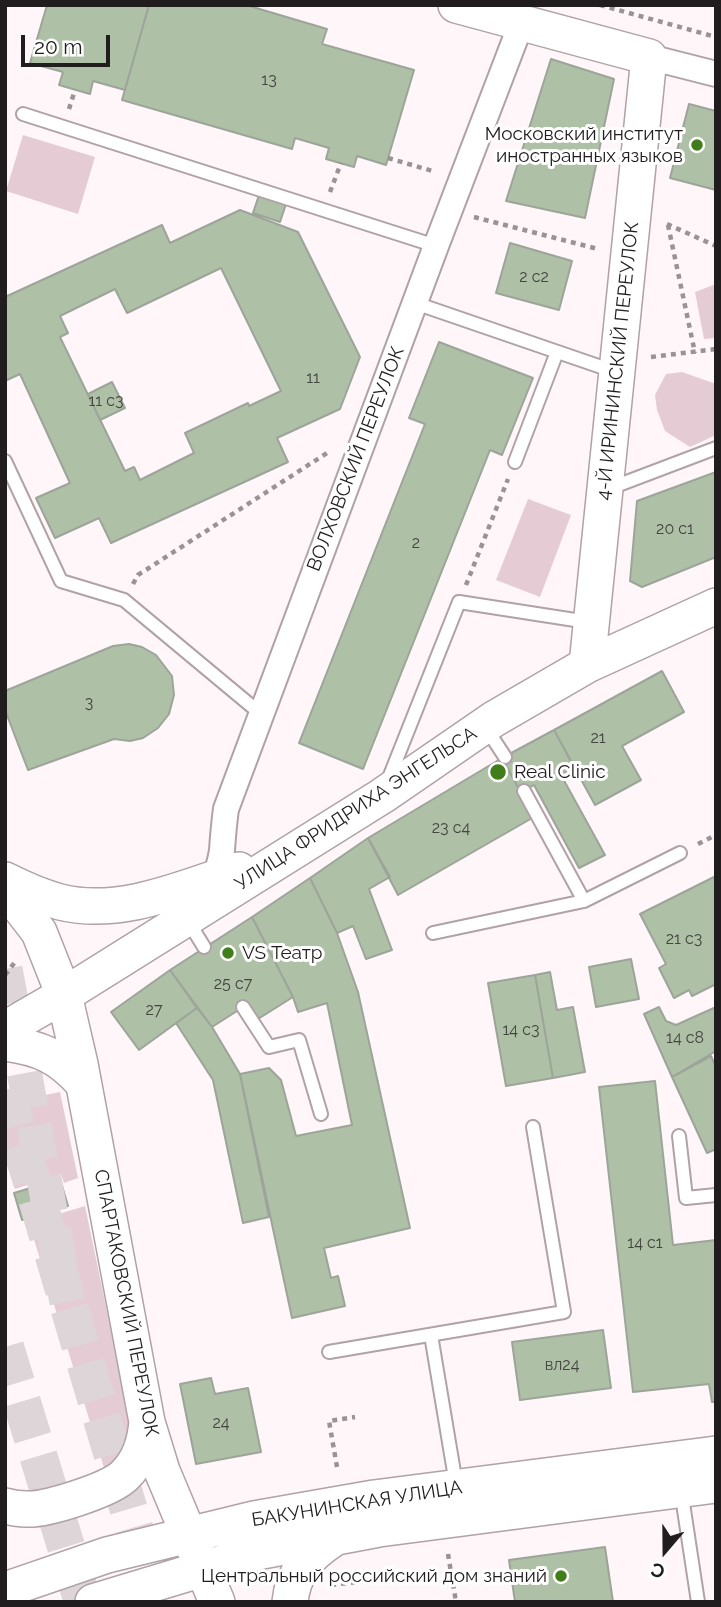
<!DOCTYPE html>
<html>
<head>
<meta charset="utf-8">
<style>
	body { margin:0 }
	#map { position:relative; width:721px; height:1607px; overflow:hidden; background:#fef6f8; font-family:Raleway,sans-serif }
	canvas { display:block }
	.frame { position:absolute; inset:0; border:7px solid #211d1e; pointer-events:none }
	.north { position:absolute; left:630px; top:1516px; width:70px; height:70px; -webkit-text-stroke:5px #fff; paint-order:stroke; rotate:200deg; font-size:19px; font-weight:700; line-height:28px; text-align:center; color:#211d1e }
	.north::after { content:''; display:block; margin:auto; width:24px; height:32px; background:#211d1e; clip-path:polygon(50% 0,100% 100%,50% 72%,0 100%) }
	.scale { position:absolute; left:21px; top:35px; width:89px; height:32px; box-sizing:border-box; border:4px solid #211d1e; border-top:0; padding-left:9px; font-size:21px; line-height:24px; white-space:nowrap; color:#211d1e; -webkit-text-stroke:5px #fff; paint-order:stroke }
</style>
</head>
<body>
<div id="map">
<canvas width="721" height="1607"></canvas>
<div class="frame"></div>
<div class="north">С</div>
<div class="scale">20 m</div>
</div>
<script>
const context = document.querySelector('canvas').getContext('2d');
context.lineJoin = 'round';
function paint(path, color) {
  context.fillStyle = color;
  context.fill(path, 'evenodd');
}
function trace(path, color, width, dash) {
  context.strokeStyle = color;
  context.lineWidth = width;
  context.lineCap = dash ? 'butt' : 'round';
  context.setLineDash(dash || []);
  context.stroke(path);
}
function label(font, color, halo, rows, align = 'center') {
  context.font = font + ' Raleway,sans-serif';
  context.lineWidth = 6;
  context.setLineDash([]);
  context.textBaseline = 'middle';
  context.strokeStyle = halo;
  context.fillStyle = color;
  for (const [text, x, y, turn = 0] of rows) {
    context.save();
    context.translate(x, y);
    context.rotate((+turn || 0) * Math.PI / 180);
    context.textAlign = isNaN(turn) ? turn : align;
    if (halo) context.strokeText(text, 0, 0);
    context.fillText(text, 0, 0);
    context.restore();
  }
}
paint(new Path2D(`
	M23,135L95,157L78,214L6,191Z
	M716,284V338L704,339L695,292Z
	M682,372L716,384V435L690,447L665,431L657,410L655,395L666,374Z
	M528,499L571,515L540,597L496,580Z
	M42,1085L45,1095L60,1092L78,1178L64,1183L61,1174L15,1189L5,1159V1098Z
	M85,1206L131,1426L125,1449L105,1471L29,1223Z`), '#e5ccd4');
const building = new Path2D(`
	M47,5H149L125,90L93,81L90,94L59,85L63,72L30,63Z
	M149,5H246L327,29L322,44L414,70L386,165L357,156L354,167L326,159L329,148L295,138L292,149L122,100Z
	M551,59L614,79L585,218L506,201Z
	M689,104L716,111V190L670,178Z
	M260,192L287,201L280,222L253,213Z
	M240,210L298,232L360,357L340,409L277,438L288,462L111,543L99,518L55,538L36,498L70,483L20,374L5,381V297L162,225L170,243ZM221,268L281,391L249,406L248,403L185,433L194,453L140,480L134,467L125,471L60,337L68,333L60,316L115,289L127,313Z
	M510,243L572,261L559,310L496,293Z
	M439,342L533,378L502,455L490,450L363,769L299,743L425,424L409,418Z
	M112,382L125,408L100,420L88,394Z
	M716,472V557L642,587L630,581L637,501Z
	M129,644L142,647L156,655L172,676L174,695L169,714L158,728L143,738L130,741L114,739L28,770L5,710V691L113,646Z
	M662,671L684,712L622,746L641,780L595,805L554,730Z
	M554,730L574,767L561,775L605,855L579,868L534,785L521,793L502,758Z
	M502,758L534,817L398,895L368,838Z
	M368,838L390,877L369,889L392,950L366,959L353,926L337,933L310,878Z
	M716,876V984L692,996L689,990L674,998L659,968L666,964L640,914Z
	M310,878L337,933L358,992L410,1228L324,1248L331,1278L338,1276L345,1306L292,1318L240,1074L269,1068L281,1080L296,1136L352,1125L327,1003L298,1012L293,997L252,917Z
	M252,917L293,997L258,1019L248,1004L212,1027L170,970Z
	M631,959L639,999L596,1007L589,967Z
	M170,970L197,1008L139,1050L111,1012Z
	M550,972L557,1010L573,1007L585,1072L553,1078L535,975Z
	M535,975L553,1078L506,1086L488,983Z
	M659,1007L666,1021L676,1025L716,1007V1051L672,1077L644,1014Z
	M197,1008L212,1027L240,1074L269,1217L243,1223L213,1080L176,1023Z
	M711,1056L716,1067V1149L707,1153L672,1077Z
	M655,1081L673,1245L716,1240V1402H712L709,1384L633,1392L599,1087Z
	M60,1179L68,1206L22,1220L14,1193Z
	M603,1330L611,1388L520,1400L512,1342Z
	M211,1378L215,1394L248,1388L261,1452L196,1464L180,1384Z
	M605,1547L613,1602H515L509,1560Z`);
paint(building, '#aec0a6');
trace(building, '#9da49a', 2);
trace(new Path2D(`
	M5,969L67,1302`), '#ddd5d7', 35, [35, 18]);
trace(new Path2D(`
	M5,1090L156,1602
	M5,1347L83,1602`), '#ddd5d7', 38, [38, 19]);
const lane = new Path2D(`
	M23,114L436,246
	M415,303L613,371
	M5,461L61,581L124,600L261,714
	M515,462L557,352
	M608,489L716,448
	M486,728L505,757
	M387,783L459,602L588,622
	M524,791L584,901
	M188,921L204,947
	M433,933L584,901L680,853
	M243,1007L269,1047L299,1040L321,1114
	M679,1136L686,1198L716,1195
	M431,1335L456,1484
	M329,1352L564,1312L533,1127
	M681,1490L698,1602`);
const street = new Path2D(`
	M649,57L716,74
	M217,891C214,875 220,865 222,850C223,836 224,823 226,809L436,246L521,24`);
const secondary = new Path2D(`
	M456,5L649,57L587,665
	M5,880C23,889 41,897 60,902C120,917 183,888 239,870
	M5,888L39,932L64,995L80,1064L147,1422L162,1471L217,1602
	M5,1029L64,995L382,796L494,719L587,665L716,606
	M5,1043C40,1048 59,1056 83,1083
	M5,1506C12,1508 20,1509 27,1509C47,1510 109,1490 124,1476C140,1461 145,1442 147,1422
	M5,1590L107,1555L254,1519L374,1498L716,1454
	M93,1602L262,1551L379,1529L716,1485
	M290,1602C293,1571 309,1555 333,1539`);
trace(lane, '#b0a2a7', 16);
trace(street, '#b0a2a7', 28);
trace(secondary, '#b0a2a7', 38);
trace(new Path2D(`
	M600,5L716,37
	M69,109L75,90
	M388,158L436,172
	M330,192L341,163
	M474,217L598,249
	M667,224L716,246
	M668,225L695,353
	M651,357L716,349
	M133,584L138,575L327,453L331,455
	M466,585L508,479
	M698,844L716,835
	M5,975L15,962
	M337,1467L329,1421L355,1417
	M448,1554L456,1602
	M331,1585L357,1582`), '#9a9395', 4.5, [5, 5]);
trace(lane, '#fff', 12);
trace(street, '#fff', 24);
trace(secondary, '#fff', 35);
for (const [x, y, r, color] of [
	[697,145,7,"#417d18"],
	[498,772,9,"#417d18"],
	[228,953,7,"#417d18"],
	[561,1576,7,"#417d18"]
]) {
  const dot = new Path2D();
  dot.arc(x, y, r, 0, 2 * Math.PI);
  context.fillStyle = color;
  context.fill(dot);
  trace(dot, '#fff', 2.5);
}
label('16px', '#444640', null, [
	["13",269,80],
	["2 с2",534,277],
	["11",313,378],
	["11 с3",106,401],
	["20 с1",675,529],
	["2",416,543],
	["3",89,703],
	["21",598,738],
	["23 с4",451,828],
	["21 с3",684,939],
	["25 с7",233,984],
	["27",154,1010],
	["14 с3",521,1030],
	["14 с8",685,1038],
	["14 с1",645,1243],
	["вл24",562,1365],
	["24",221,1423]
]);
label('19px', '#211d1e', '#fff', [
	["Московский институт",683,134],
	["иностранных языков",683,156],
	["Real Clinic",514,772,"left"],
	["VS Театр",242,953,"left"],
	["Центральный российский дом знаний",547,1576]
], 'right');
label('19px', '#211d1e', '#fff', [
	["4-Й ИРИНИНСКИЙ ПЕРЕУЛОК",618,361,-84],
	["ВОЛХОВСКИЙ ПЕРЕУЛОК",356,459,-69],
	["УЛИЦА ФРИДРИХА ЭНГЕЛЬСА",356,809,-33],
	["СПАРТАКОВСКИЙ ПЕРЕУЛОК",126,1303,79],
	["БАКУНИНСКАЯ УЛИЦА",357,1504,-9]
]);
</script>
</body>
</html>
